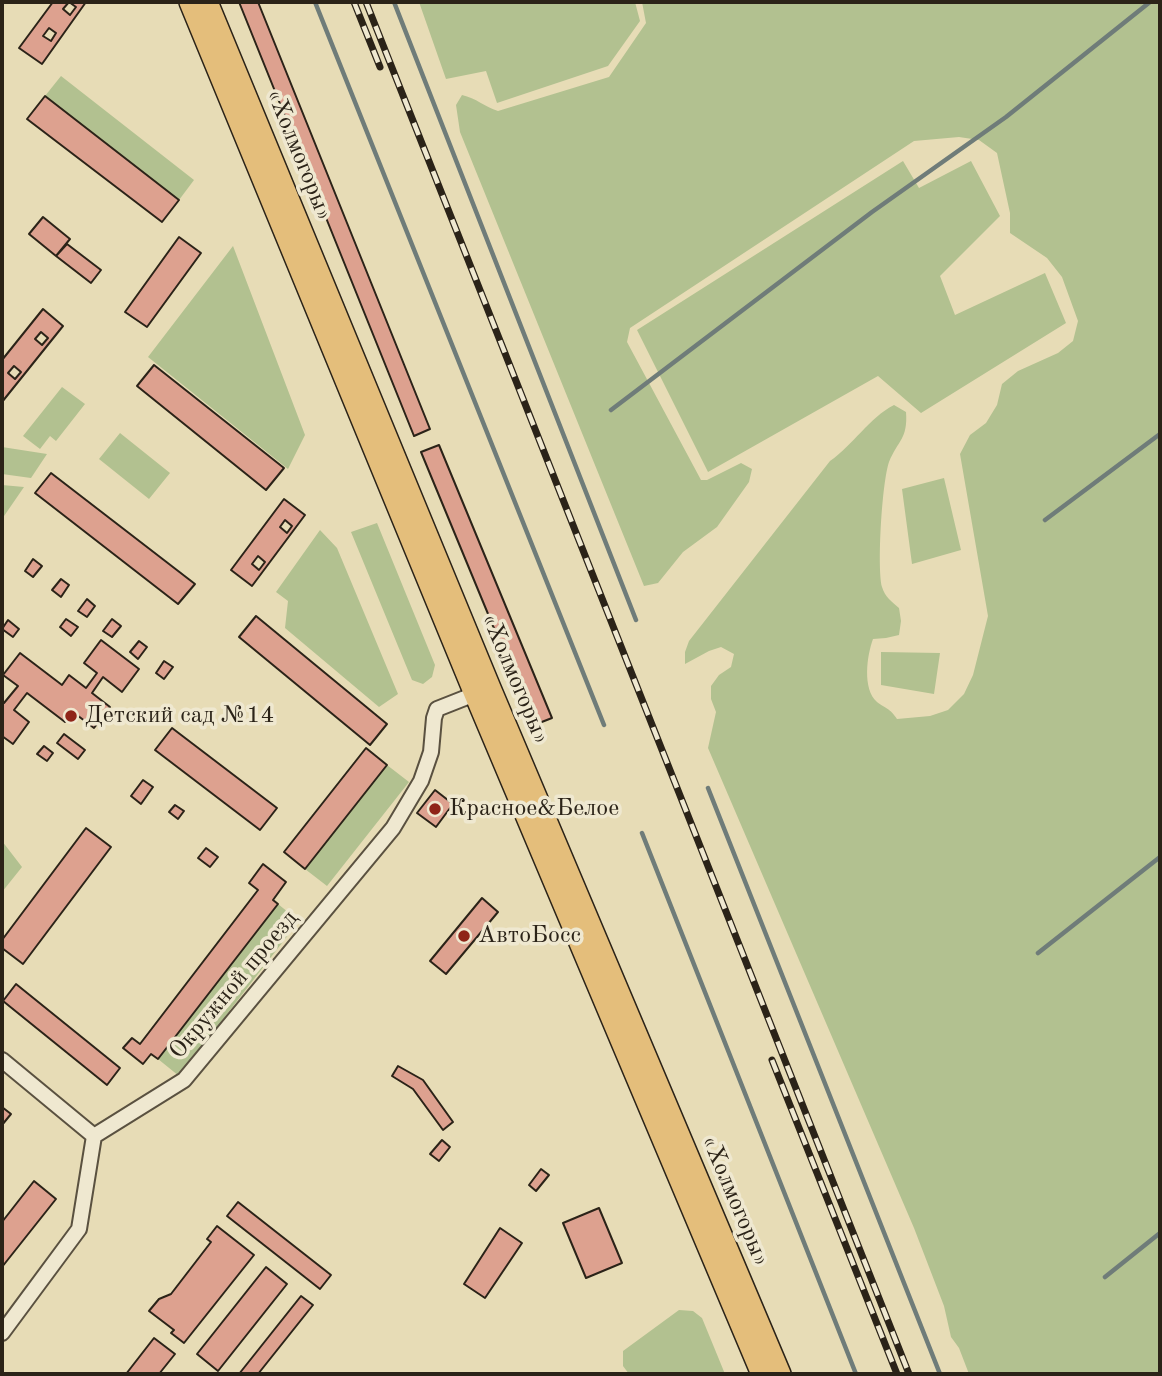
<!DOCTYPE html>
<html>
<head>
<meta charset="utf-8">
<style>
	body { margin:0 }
	#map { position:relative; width:1162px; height:1376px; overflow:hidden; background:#e7dcb6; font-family:"Old Standard TT",serif }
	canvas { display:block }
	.frame { position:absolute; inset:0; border:4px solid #2b2318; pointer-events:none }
</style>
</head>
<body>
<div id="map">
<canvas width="1162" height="1376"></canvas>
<div class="frame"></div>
</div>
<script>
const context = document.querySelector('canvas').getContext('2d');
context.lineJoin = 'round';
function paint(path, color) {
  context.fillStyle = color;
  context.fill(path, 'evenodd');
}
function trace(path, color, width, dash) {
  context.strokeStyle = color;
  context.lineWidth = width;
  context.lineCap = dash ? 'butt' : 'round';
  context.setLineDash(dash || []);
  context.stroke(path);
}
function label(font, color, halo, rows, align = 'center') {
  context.font = font + ' "Old Standard TT",serif';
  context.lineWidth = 7;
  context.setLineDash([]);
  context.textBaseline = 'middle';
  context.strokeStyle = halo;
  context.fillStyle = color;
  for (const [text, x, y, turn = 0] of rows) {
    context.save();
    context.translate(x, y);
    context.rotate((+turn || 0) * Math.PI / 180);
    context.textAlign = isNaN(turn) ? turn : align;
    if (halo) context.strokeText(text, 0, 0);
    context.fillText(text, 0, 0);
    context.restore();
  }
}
paint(new Path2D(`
	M419,2H635L640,21L608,66L497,103L486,71L446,79Z
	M642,2H1160V1374H969L959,1348L951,1337L944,1306L914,1228L708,748L716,712L711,699V686L719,675L731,667L734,654L721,647L709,651L685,664V652L689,641L830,461C853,445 869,418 894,405L906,412C908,439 898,440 889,462C882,482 877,566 882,587C885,597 892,602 899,608L901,621L899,635L886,638L873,639C867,655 862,689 877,702C886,709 890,708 897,719L930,716L948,710L964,694L973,675L988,616L960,454L970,435L986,423L997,405L1002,384L1018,371L1058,353L1073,341L1078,321L1062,277L1047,258L1010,233V213L997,153L979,140L959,137L914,141L630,328L627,342L701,480H707L741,463L752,469L749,482L717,527L683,552L658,583L644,586L460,132L456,105L462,95C476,98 485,107 498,111L609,77L646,23Z
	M61,76L194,180L179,200L45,96Z
	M903,161L919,188L971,161L1000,216L940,276L955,315L1045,273L1066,323L921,413L878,376L708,472L637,330Z
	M233,246L305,435L288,469L148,357Z
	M62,387L85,404L56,441L50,436L40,449L23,436Z
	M120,433L170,473L149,499L99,459Z
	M2,447L47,454L31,478L2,474Z
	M944,478L961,550L912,564L902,489Z
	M2,485L24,487L2,519Z
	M377,523L435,665L432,677L423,684L412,680L351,532Z
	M320,530L337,548L398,694L379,707L285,628L288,601L276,592Z
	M881,652L940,653L934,694L881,685Z
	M387,765L409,782L327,886L305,869Z
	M2,841L22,867L2,892Z
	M278,904L299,921L179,1076L158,1059Z
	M679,1310L693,1311L702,1318L725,1374H629L623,1366V1351Z`), '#b2c190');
trace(new Path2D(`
	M315,2L604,725
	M394,2L636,620
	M611,410L872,212L1006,117L1150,2
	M1045,520L1160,434
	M708,788L940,1374
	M642,833L856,1374
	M1038,953L1160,857
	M1105,1277L1160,1233`), '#6f7c79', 4.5);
const building = new Path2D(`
	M53,2H69L63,9L70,15L76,7L69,2H86L42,64L19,48ZM49,28L56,33L51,41L43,36Z
	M239,2H258L430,429L414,436Z
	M45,96L179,200L162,222L27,119Z
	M43,217L70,239L56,256L29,234Z
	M179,237L201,253L147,327L125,312Z
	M67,244L101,270L91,283L56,256Z
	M43,309L63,326L2,402V360ZM41,332L48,338L42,345L35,339ZM14,366L21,372L15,379L8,373Z
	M154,365L284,468L266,490L137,386Z
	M439,445L552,718L534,725L421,452Z
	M51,473L195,584L178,604L35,493Z
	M284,499L305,515L252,586L231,570ZM285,520L292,526L287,533L280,527ZM258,556L265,562L259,570L252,564Z
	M33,559L42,566L33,577L25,571Z
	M61,579L69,585L61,597L52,590Z
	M87,599L95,606L87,617L78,611Z
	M256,616L387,724L370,745L239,637Z
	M66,619L78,627L71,636L60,627Z
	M112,619L121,626L112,637L103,631Z
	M8,620L19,629L13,637L2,629Z
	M101,640L139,669L122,692L103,677L92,693L110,707L94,728L73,712L65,722L27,693L14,710L29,722L13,744L2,736V701L4,703L18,686L3,675L20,653L62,685L69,675L86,688L97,673L84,663Z
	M139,641L147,647L138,659L130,652Z
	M164,661L173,667L164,679L156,673Z
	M172,728L277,808L260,830L155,750Z
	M64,734L85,750L78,759L57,743Z
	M44,746L53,753L47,761L37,754Z
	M366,748L387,765L305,869L284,852Z
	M143,780L153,787L141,804L131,796Z
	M435,790L453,804L436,827L417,813Z
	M175,805L184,811L178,819L169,812Z
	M86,828L111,847L23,964L2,948V940Z
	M206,848L218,857L210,867L198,858Z
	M263,864L286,882L273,900L278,904L158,1059L151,1054L143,1064L123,1048L132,1038L140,1044L258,890L249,883Z
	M482,898L498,912L446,974L430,961Z
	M16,984L120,1068L107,1085L3,1001Z
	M398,1066L423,1080L453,1122L443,1130L413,1089L392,1076Z
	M2,1107L11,1114L2,1125Z
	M442,1140L450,1147L439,1161L430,1154Z
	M541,1169L549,1175L536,1191L529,1185Z
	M34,1181L56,1199L2,1267V1222Z
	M238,1202L331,1275L320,1289L227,1216Z
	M599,1208L622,1263L586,1278L563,1223Z
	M217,1226L254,1255L184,1343L171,1333L174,1330L149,1311L159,1299L171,1294L211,1242L207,1239Z
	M500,1228L522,1243L485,1298L464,1284Z
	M266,1267L287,1284L218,1371L197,1354Z
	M301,1296L313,1305L258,1374H239Z
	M154,1338L175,1354L159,1374H126Z`);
paint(building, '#dda18f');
trace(building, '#2b2318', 2);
const minor = new Path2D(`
	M2,1060L94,1136
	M2,1333L79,1229L94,1136L184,1080L393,828L421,781L431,752L434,718L437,709L475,694`);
const highway = new Path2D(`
	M190,2L475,694L762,1374
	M207,2L490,688L780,1374`);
trace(minor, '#5a5140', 18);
trace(highway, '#2b2318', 24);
trace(minor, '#efe8d0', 14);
trace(highway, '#e4be7b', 21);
const rail = new Path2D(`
	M354,2L380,67
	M366,2L909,1374
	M772,1060L897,1374`);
trace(rail, '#2b2318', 7);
trace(rail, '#efe8d0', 4.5, [13]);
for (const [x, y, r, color] of [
	[71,716,7,"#8f2418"],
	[435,809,7,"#8f2418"],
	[464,936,7,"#8f2418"]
]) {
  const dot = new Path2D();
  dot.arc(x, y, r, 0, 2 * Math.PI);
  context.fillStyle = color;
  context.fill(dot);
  trace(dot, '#efe8d0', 2.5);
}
label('24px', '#2b2318', '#efe8d0', [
	["«Холмогоры»",299,155,68],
	["«Холмогоры»",515,679,67],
	["Окружной проезд",234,985,-50],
	["«Холмогоры»",735,1201,67]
]);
label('24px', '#2b2318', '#efe8d0', [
	["Детский сад №14",85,716],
	["Красное&Белое",449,809],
	["АвтоБосс",478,936]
], 'left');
</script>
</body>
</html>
